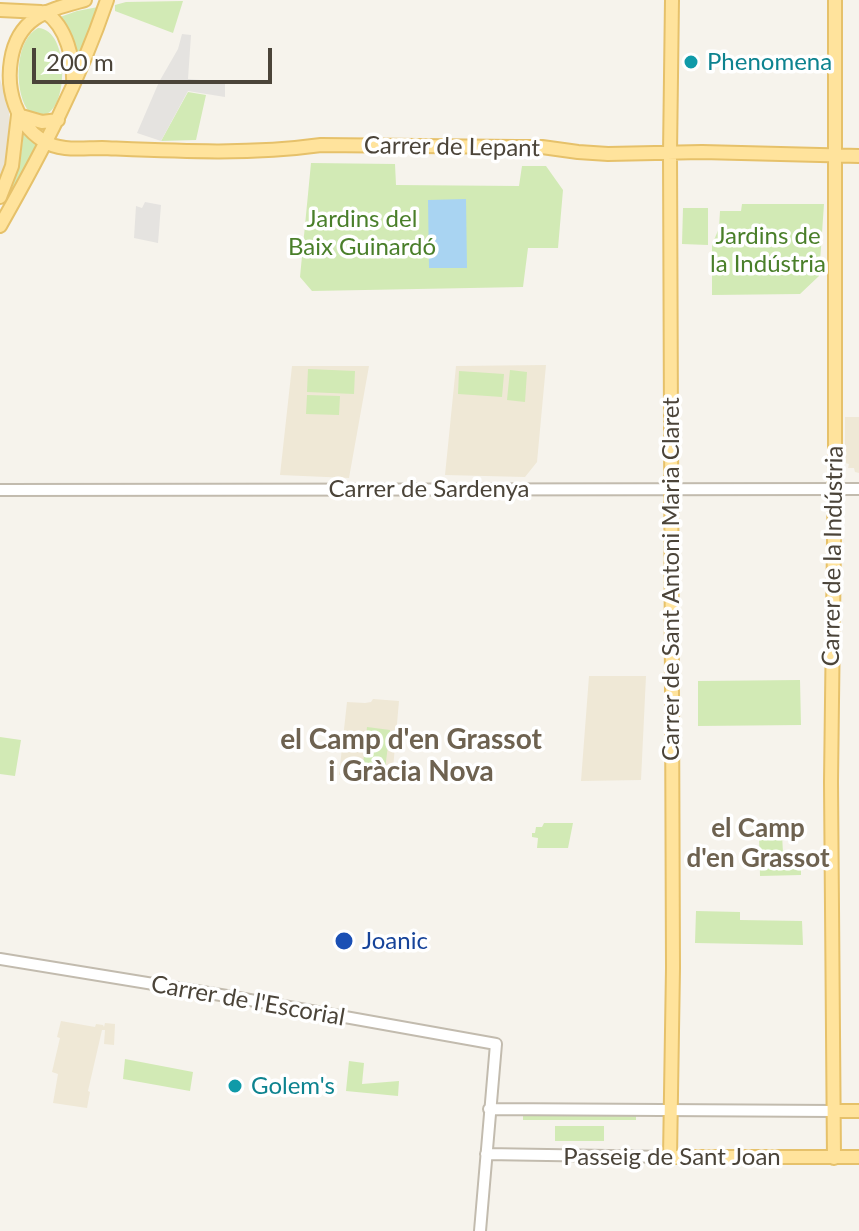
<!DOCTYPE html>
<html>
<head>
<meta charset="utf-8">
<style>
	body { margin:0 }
	#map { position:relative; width:859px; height:1231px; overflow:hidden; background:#f6f3ec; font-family:Lato,sans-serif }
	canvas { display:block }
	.scale { position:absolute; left:32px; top:48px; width:240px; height:36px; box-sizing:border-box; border:4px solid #4b4439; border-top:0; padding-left:10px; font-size:24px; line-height:28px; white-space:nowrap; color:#4b4439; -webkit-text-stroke:6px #fff; paint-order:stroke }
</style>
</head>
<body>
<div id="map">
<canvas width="859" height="1231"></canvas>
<div class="scale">200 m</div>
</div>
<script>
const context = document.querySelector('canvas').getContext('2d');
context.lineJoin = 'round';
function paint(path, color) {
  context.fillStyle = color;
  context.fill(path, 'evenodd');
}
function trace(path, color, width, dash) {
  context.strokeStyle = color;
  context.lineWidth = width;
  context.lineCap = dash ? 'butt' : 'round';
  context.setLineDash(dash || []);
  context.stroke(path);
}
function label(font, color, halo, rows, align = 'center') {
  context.font = font + ' Lato,sans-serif';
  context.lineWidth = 7;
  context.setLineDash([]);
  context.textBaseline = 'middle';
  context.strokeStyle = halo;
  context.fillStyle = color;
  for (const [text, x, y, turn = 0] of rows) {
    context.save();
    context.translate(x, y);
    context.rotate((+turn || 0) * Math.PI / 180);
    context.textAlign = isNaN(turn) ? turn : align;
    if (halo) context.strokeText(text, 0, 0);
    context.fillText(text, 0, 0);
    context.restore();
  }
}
paint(new Path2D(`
	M0,79L9,109L10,140L6,165L0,180Z`), '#eae5da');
paint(new Path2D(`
	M546,365L537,462L525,477L445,475L456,366Z
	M292,366H369L349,478L280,475Z
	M845,417H859V473L855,472L854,468H848L849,464L845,463Z
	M589,676H646L641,780L581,781Z
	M373,699L399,701L392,780L339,775L347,702L365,703L371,702Z
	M61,1021L95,1027L96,1024L103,1025L104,1027L105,1023L115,1024L114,1045L104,1044L105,1030H102L88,1091L90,1092L87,1108L53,1103L58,1074L52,1072L60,1038L57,1037Z`), '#efe8d6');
paint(new Path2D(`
	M183,1L173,33L115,11V5L126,2Z
	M98,7L99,9L78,59L72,38L60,17L77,11Z
	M38,28C72,29 69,123 37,115C31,114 30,114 27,109C14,88 15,40 38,28Z
	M188,92L206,95L196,140L161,141Z
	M23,134L37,146L0,216C1,207 7,201 10,192C18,173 22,154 23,134Z
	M311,163L395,164L396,185L519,186L522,166H546L563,190L558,248H528L523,287L312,291L300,277Z
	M742,204H824L819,276L800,294L712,295V245L719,228L720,211H741Z
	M683,208H708V245L682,244Z
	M308,369L355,371L354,394L307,392Z
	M510,370L527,372L525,402L507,400Z
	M459,371L504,374L502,397L458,394Z
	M307,395L340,396L339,415L306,414Z
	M800,680L801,725L698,726V681Z
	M367,727L390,730L384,777L362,774Z
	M0,737L21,740L15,776L0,774Z
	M544,823H573L568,848H537L538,838L532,837V833H535L536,827H542Z
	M759,834H782L783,853L801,854V875L760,876Z
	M696,911L740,912V920L802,921L803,945L695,943Z
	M125,1059L193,1072L190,1091L123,1079Z
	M349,1061L364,1063L362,1084L399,1081L398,1096L346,1091Z
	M523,1116H636V1120H523Z
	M555,1126H604V1141H555Z`), '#d2eab5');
paint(new Path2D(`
	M182,34L191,35L188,79L225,82V97L188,91L161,141L137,133L159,82L178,49Z
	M145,202L161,205L158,243L134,238L136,206L142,208Z`), '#e5e3e0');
paint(new Path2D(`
	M466,199L467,268H429L428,200Z`), '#a9d4f2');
const minor = new Path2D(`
	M0,490L859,489
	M0,959L233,997L496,1044L480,1231
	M489,1109L834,1111
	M486,1154L670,1157`);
const major = new Path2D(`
	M85,0C49,10 18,16 11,60C6,90 16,123 42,140C60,152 82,148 102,148C175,151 249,155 321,145L517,147H542L578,152L608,154L702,152L859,156
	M672,0L670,153L673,968L670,1157H859
	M0,10L41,12
	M45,12C67,27 74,59 73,84
	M18,115L42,122L58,120
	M0,197L12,166L18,115
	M0,226C42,152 79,82 107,0
	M834,1111H859
	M834,1158L831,782L835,460V0`);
trace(minor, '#c2bbae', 14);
trace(major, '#e6c16a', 16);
trace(minor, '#fff', 10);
trace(major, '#ffe39c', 12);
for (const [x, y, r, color] of [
	[691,62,8,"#0f9aa8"],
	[344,941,10,"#1a4fb4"],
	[235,1086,8,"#0f9aa8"]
]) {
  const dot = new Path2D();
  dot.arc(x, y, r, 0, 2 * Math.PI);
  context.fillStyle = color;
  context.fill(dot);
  trace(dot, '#fff', 3);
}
label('24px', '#0d838f', '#fff', [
	["Phenomena",707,62],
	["Golem's",251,1086]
], 'left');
label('24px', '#4b4439', '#fff', [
	["Carrer de Lepant",452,147,1],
	["Carrer de Sardenya",429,489],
	["Carrer de la Indústria",833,556,-89],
	["Carrer de Sant Antoni Maria Claret",671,579,-90],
	["Carrer de l'Escorial",248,1001,10],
	["Passeig de Sant Joan",672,1157]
]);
label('24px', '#4a7f2a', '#fff', [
	["Jardins del",362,219],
	["Baix Guinardó",362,247],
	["Jardins de",768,236],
	["la Indústria",768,264]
]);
label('24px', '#164399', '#fff', [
	["Joanic",362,941]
], 'left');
label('bold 26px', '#6e6250', '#fff', [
	["el Camp",758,829],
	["d'en Grassot",758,859]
]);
label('bold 28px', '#6e6250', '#fff', [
	["el Camp d'en Grassot",411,740],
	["i Gràcia Nova",411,772]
]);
</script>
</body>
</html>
